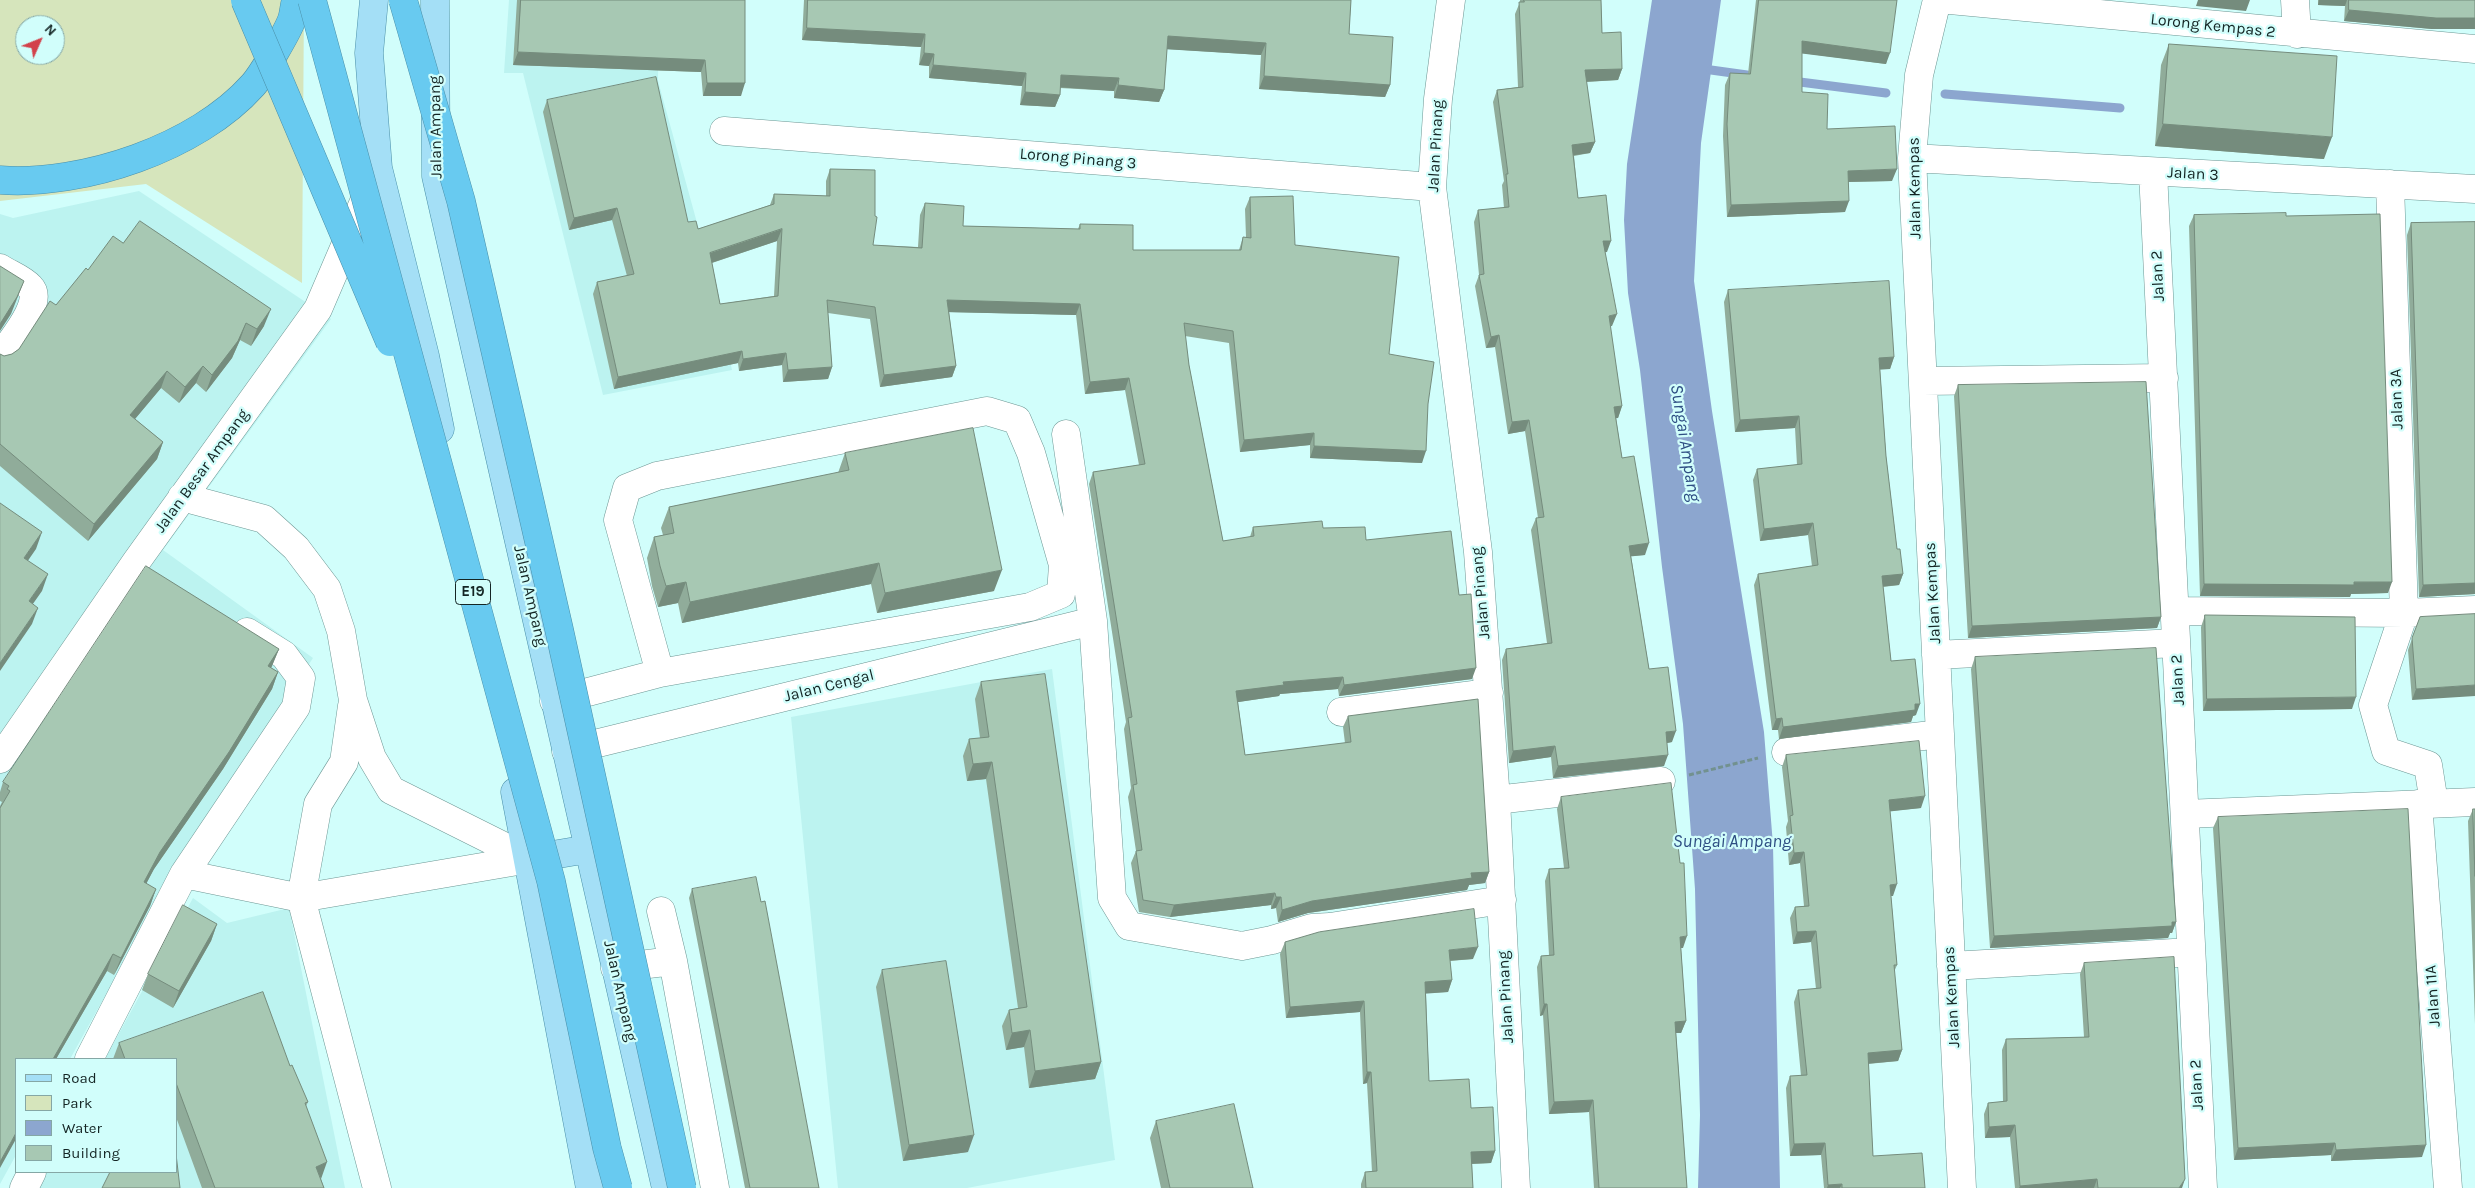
<!DOCTYPE html>
<html>
<head>
<meta charset="utf-8">
<style>
	body { margin:0 }
	#map { position:relative; width:2475px; height:1188px; overflow:hidden; background:#d1fefb; font-family:Karla,sans-serif }
	canvas { display:block }
	.legend { position:absolute; left:15px; top:1058px; width:162px; height:115px; box-sizing:border-box; background:#d1fefb; border:1px solid #85a7a5; margin:0; padding:6px 9px; list-style:none; font-size:15px; color:#142524 }
	.legend li { display:flex; align-items:center; gap:10px; height:25px }
	.legend b { width:25px; border:1px solid #85a7a5 }
	.north { position:absolute; left:15px; top:15px; width:50px; height:50px; box-sizing:border-box; background:#d1fefb; border:1px solid #85a7a5; border-radius:50%; rotate:46deg; font-size:14px; font-weight:700; line-height:20px; text-align:center; color:#142524 }
	.north::after { content:''; display:block; margin:auto; width:18px; height:22px; background:#d2424b; clip-path:polygon(50% 0,100% 100%,50% 72%,0 100%) }
</style>
</head>
<body>
<div id="map">
<canvas width="2475" height="1188"></canvas>
<ul class="legend">
<li><b style="height:6px;background:#a4dff6"></b>Road</li>
<li><b style="height:14px;background:#d6e5bc"></b>Park</li>
<li><b style="height:14px;background:#8ca6cf"></b>Water</li>
<li><b style="height:14px;background:#a7c8b3"></b>Building</li>
</ul>
<div class="north">N</div>
</div>
<script>
const context = document.querySelector('canvas').getContext('2d');
context.lineJoin = 'round';
function paint(path, color) {
  context.fillStyle = color;
  context.fill(path, 'evenodd');
}
function trace(path, color, width, dash) {
  context.strokeStyle = color;
  context.lineWidth = width;
  context.lineCap = dash ? 'butt' : 'round';
  context.setLineDash(dash || []);
  context.stroke(path);
}
function label(font, color, halo, rows, align = 'center') {
  context.font = font + ' Karla,sans-serif';
  context.lineWidth = 4.5;
  context.setLineDash([]);
  context.textBaseline = 'middle';
  context.strokeStyle = halo;
  context.fillStyle = color;
  for (const [text, x, y, turn = 0] of rows) {
    context.save();
    context.translate(x, y);
    context.rotate((+turn || 0) * Math.PI / 180);
    context.textAlign = isNaN(turn) ? turn : align;
    if (halo) context.strokeText(text, 0, 0);
    context.fillText(text, 0, 0);
    context.restore();
  }
}
paint(new Path2D(`
	M509,0H659L658,81L710,270L732,370L603,395L523,73H504Z
	M139,191L331,319L163,550L313,658L175,870L70,1059H16V1155L0,1184V214L13,218Z
	M1052,669L1115,1160L967,1188H838L791,717Z
	M193,898L227,923L289,908L345,1188H35L44,1172H176V1059H105Z`), '#bcf3f0');
paint(new Path2D(`
	M0,0H304L302,283L146,184L0,201ZM25,25H55V55H25Z`), '#d6e5bc');
paint(new Path2D(`
	M1652,0H1721L1701,143L1694,281L1712,411L1764,732L1773,845L1780,1188H1698L1700,1115L1695,889L1683,724L1662,567L1640,370L1628,293L1624,220L1627,164Z`), '#8ca6cf');
trace(new Path2D(`
	M1711,70L1747,75
	M1792,81L1886,93
	M1945,94L2120,108`), '#8ca6cf', 9);
const minor = new Path2D(`
	M1451,0L1438,99L1432,187L1478,552L1496,800L1516,1188
	M1937,0L1919,75L1912,158L1962,1188
	M1950,0L2475,49
	M2295,0L2297,34
	M724,131L1432,187
	M1912,158L2475,189
	M2153,172L2203,1188
	M2390,184L2404,613L2373,705L2386,751L2428,765L2434,803
	M0,268C9,274 23,279 30,287C45,302 10,342 0,357
	M1923,381L2164,378
	M1066,434L1093,621L1112,898L1129,926L1242,946L1272,940L1312,928L1330,927L1502,900
	M182,497L264,519L296,548L327,589L341,631L353,700L372,758L391,790L529,859
	M2175,611L2404,613L2475,610
	M1936,655L2176,643
	M554,701L660,673L1030,607L1061,594L1063,565L1031,453L1017,420L987,411L657,476L627,488L618,520L660,673
	M352,706L344,762L318,804L301,898L377,1188
	M1341,712L1489,693
	M566,751L1093,621
	M1786,752L1940,734
	M0,759L136,562L318,309L372,183
	M1496,800L1661,781
	M2418,804L2448,1188
	M2185,814L2475,802
	M184,874L301,898L529,859
	M661,911L673,961
	M1951,966L2191,952
	M615,968L673,961L715,1188
	M89,1059L184,874L296,707L301,678L284,655L247,632
	M24,1188L32,1172`);
const major = new Path2D(`
	M374,0L369,53L378,168L425,356L440,429
	M435,0L436,176L666,1188
	M515,792L590,1188
	M529,859L588,849`);
const highway = new Path2D(`
	M0,180C83,186 197,148 253,85C262,75 288,31 292,19C294,13 294,6 296,0`);
trace(minor, '#6d9794', 29);
trace(major, '#4b90a9', 29);
trace(highway, '#4b90a9', 29);
trace(new Path2D(`
	M1689,775L1758,758`), '#72918f', 3, [5, 2.5]);
trace(minor, '#fff', 28);
trace(major, '#a4dff6', 28);
trace(highway, '#68caf0', 28);
const highwayBridge = new Path2D(`
	M245,0L390,342
	M312,0L551,881L607,1148L618,1188
	M403,0L461,201L559,629L682,1188`);
trace(highwayBridge, '#4b90a9', 29, []);
trace(highwayBridge, '#68caf0', 28);
paint(new Path2D(`
	M517,0H745L741,96H703L701,72L513,65Z
	M804,0H1351L1349,34L1390,85L1385,97L1259,89L1261,55L1167,49L1164,90L1159,102L1114,98V91L1060,88V95L1055,107L1020,105L1022,86L929,78V66L919,65L921,47L802,40Z
	M1520,0H1601L1602,33L1622,69L1618,80L1586,82L1595,142L1590,153L1574,156L1578,198L1607,252H1605L1612,326H1610L1622,406L1618,418H1616L1622,458L1645,555L1631,556L1649,669L1672,742L1667,743L1664,766L1553,778L1551,757L1509,763L1502,660L1506,649L1547,643L1531,530L1536,518H1538L1525,431L1508,434L1495,347L1486,348L1475,286L1479,275L1474,222L1478,210L1504,208L1502,185L1504,181L1493,102L1497,90L1518,87L1515,14L1520,2Z
	M1756,0H1897L1886,64L1802,53V92L1827,129L1892,181L1848,182L1845,212L1727,217L1723,136L1725,85L1730,73L1748,74Z
	M2318,0H2475V29H2432L2344,21L2345,6L2318,5Z
	M2169,44L2324,159L2155,146L2161,65Z
	M547,100L688,222L698,229L770,205L774,194L826,196V181L830,169L873,245L918,247L920,215L925,203L963,226L1078,229L1080,224L1133,250H1239L1243,237H1246L1245,209L1250,197L1295,245L1389,354L1428,404L1422,463L1310,458V445L1240,452L1229,343L1185,336L1189,365L1223,541L1250,537L1253,527L1323,528L1366,540L1459,595L1472,679L1339,696L1338,689L1280,694L1279,696L1238,702L1245,755L1345,743L1343,727L1348,716L1489,872L1485,883L1469,885L1467,890L1308,913L1278,922L1276,908L1271,909V905L1170,917L1139,912L1131,863L1136,851L1128,797L1131,788L1124,729L1126,722L1089,484L1093,472L1139,465L1125,390L1085,394L1076,315L949,312L956,366L952,377L880,387L870,319L828,313L832,367L828,379L783,382L782,365L739,371L738,363L614,389L593,294L597,282L627,276L612,220L569,230L543,112ZM777,241L774,296L720,304L712,263Z
	M2194,215L2286,216L2388,593L2351,594L2350,597L2200,596L2189,226Z
	M2475,222V594L2419,597L2407,235L2411,223Z
	M123,243L264,326L251,346L240,340L232,358L206,392L196,383L179,403L161,388L135,419L163,442L157,459L88,541L0,466V354L4,356L12,354L19,349L56,305L88,270Z
	M1728,290L1894,357L1890,369H1880L1886,456L1897,549L1903,574L1899,585L1883,587L1891,661L1916,715L1913,716L1911,722L1779,739L1778,730H1772L1754,585L1758,574L1812,566L1808,535L1760,541L1753,480L1757,469L1797,465L1795,428L1735,432L1724,302Z
	M1958,385L2161,617L2157,628L1968,638L1954,396Z
	M845,453L994,591L877,613L871,584L682,623L678,603L658,607L652,586L647,558L654,537L663,535L661,528L669,507L838,473Z
	M2475,614L2412,700L2408,650L2420,617Z
	M2205,615L2352,709L2203,711L2201,627Z
	M279,649L271,668L278,672L272,689L223,769L154,869L146,884L156,889L150,906L114,975L107,971L56,1059H16L0,806L2,802L0,801V792L3,782Z
	M1975,657L2176,922L2172,933H2170L2168,938L1990,948L1971,669Z
	M981,682L1101,1062L1095,1079L1029,1088L1024,1047L1006,1050L1002,1026L1009,1010L1018,1008L986,779L967,781L963,756L969,739L980,738L975,699Z
	M1786,755L1921,808L1890,811L1893,896H1891L1897,965L1894,972L1902,1050L1898,1061L1868,1064L1873,1156L1925,1188H1824L1821,1155L1790,1156L1786,1088L1790,1076H1801L1794,1002L1798,990L1816,989L1811,942L1793,944L1790,918L1795,907L1804,906L1800,863L1789,865L1786,827L1788,821L1782,767Z
	M1561,797L1683,948H1681L1686,1021L1681,1033H1676L1687,1188H1594L1589,1112L1549,1114L1543,1015L1540,1016L1537,967L1541,956L1549,955L1545,881L1549,869L1564,868L1557,809Z
	M2473,809H2475V1024L2468,821Z
	M2218,817L2422,1157L2331,1161V1155L2234,1160L2213,828Z
	M692,889L819,1188H745L689,898Z
	M217,924L211,941L173,1008L142,990L148,974Z
	M1285,942L1473,959L1450,961L1452,980L1448,992L1426,993L1429,1081L1471,1108L1495,1151L1491,1163L1472,1164L1473,1188H1361V1184L1365,1172H1372L1367,1083L1363,1084L1360,1012L1286,1018L1280,954Z
	M2084,963L2182,1188H2015L2010,1137L1985,1138L1984,1114L1988,1103L2003,1102L2002,1050L2006,1039L2084,1037L2080,974Z
	M882,970L968,1152L903,1161L876,987Z
	M119,1043L290,1066L308,1102L306,1106L321,1179L324,1188H202L176,1117V1059H113Z
	M1156,1121L1253,1188H1161L1150,1138Z`), '#90ac9a');
paint(new Path2D(`
	M2198,0H2250L2246,11L2196,6Z
	M2319,0H2347L2345,6L2318,5Z
	M2349,10L2475,18V29H2432L2344,21Z
	M807,28L925,34L921,47L802,40Z
	M1168,36L1266,43L1261,55L1163,49Z
	M1802,41L1890,53L1886,64L1798,53Z
	M518,52L705,60L701,72L513,65Z
	M924,53L934,54L929,66L919,65Z
	M933,65L1026,73L1022,86L929,78Z
	M1622,69L1618,80L1581,82L1585,70Z
	M1061,75L1119,78L1114,91L1056,87Z
	M1264,76L1390,85L1385,97L1259,89Z
	M707,83H745L741,96H703Z
	M1118,85L1164,90L1159,102L1114,98Z
	M1025,92L1060,95L1055,107L1020,105Z
	M2163,124L2332,137L2324,159L2155,146Z
	M1595,142L1590,153L1568,156L1572,145Z
	M1897,169L1892,181L1844,182L1848,171Z
	M1849,201L1845,212L1727,217L1731,205Z
	M617,208L612,220L569,230L574,218Z
	M782,229L777,241L705,265L710,253Z
	M1603,241H1611L1607,252L1598,253Z
	M24,281L11,314L0,331V324Z
	M947,300L1080,304L1076,315L943,312Z
	M271,309L264,326L251,346L257,329Z
	M1617,314L1612,326L1605,327L1609,316Z
	M246,323L240,340L232,358L206,392L212,375Z
	M1499,335L1495,347L1486,348L1491,337Z
	M742,351L738,363L614,389L618,377Z
	M786,353L782,365L739,371L743,359Z
	M1894,357L1890,369L1875,370L1879,358Z
	M203,366L196,383L179,403L185,387Z
	M956,366L952,377L880,387L884,375Z
	M832,367L828,379L783,382L788,370Z
	M167,371L161,388L124,432L130,415Z
	M1129,378L1125,390L1085,394L1090,382Z
	M1622,406L1618,418L1610,419L1614,407Z
	M1799,416L1795,428L1735,432L1740,420Z
	M1529,420L1525,431L1508,434L1512,422Z
	M1314,433L1310,445L1240,452L1244,440Z
	M163,442L157,459L88,541L94,524Z
	M1314,446L1426,451L1422,463L1310,458Z
	M1813,523L1808,535L1760,541L1764,529Z
	M42,532L36,549L18,575L24,558Z
	M1649,543L1645,555L1625,557L1629,546Z
	M879,563L871,584L682,623L690,602Z
	M1002,570L994,591L877,613L885,593Z
	M48,574L42,591L23,618L29,601Z
	M1903,574L1899,585L1878,587L1882,576Z
	M686,582L678,603L658,607L666,586Z
	M2392,582L2388,593L2351,594L2350,597L2200,596L2204,584Z
	M2475,583V594L2419,597L2423,585Z
	M38,608L32,624L0,671V663Z
	M2161,617L2157,628L1968,638L1972,626Z
	M279,649L272,666L262,683L268,666Z
	M1476,668L1472,679L1339,696L1344,685Z
	M278,672L272,689L223,769L154,869L138,899L144,882L160,852Z
	M1343,677L1338,689L1280,694L1279,696L1232,703L1236,691L1283,682Z
	M2475,685V696L2412,700L2416,689Z
	M2356,697L2352,709L2203,711L2207,699Z
	M1915,704H1920L1916,715L1913,716L1911,722L1779,739L1783,727Z
	M1782,718L1778,730H1772L1776,719Z
	M1676,731L1672,742L1662,744L1666,732Z
	M1555,746L1551,757L1509,763L1513,751Z
	M1668,755L1664,766L1553,778L1558,766Z
	M992,762L986,779L967,781L973,764Z
	M1925,796L1921,808L1885,812L1889,800Z
	M1804,852L1800,863L1789,865L1794,853Z
	M1489,872L1485,883L1469,885L1467,890L1308,913L1278,922L1282,910L1312,901L1471,873Z
	M1897,884L1893,896H1886L1890,885Z
	M156,889L150,906L114,975L121,958Z
	M1275,893L1271,905L1170,917L1174,905Z
	M1276,897H1281L1276,908L1271,909Z
	M2172,922H2176L2172,933H2170L2168,938L1990,948L1994,936Z
	M217,924L211,941L173,1008L179,991Z
	M1816,931L1811,942L1793,944L1797,932Z
	M1687,936L1683,948H1676L1680,937Z
	M1478,947L1473,959L1445,961L1449,950Z
	M113,954L107,971L56,1059H53Z
	M1452,980L1448,992L1421,994L1425,982Z
	M1364,1001L1360,1012L1286,1018L1290,1007Z
	M1544,1004H1547L1543,1015L1540,1016Z
	M1686,1021L1681,1033H1671L1675,1022Z
	M1030,1030L1024,1047L1006,1050L1012,1033Z
	M1902,1050L1898,1061L1864,1064L1868,1053Z
	M1101,1062L1095,1079L1029,1088L1035,1071Z
	M1367,1072H1371L1367,1083L1363,1084Z
	M1593,1100L1589,1112L1549,1114L1554,1102Z
	M2015,1125L2010,1137L1985,1138L1989,1127Z
	M16,1133V1139L0,1168V1162Z
	M974,1135L968,1152L903,1161L909,1145Z
	M1825,1143L1821,1155L1790,1156L1794,1144Z
	M2335,1143L2331,1155L2234,1160L2238,1148Z
	M2426,1145L2422,1157L2331,1161L2336,1150Z
	M1495,1151L1491,1163L1467,1164L1471,1152Z
	M327,1162L321,1179L316,1167Z
	M2097,1179L2094,1188H2019L2020,1186Z
	M2185,1179L2182,1188H2179Z
	M1842,1184L1840,1188H1827L1828,1185Z`), '#758c7d');
const building = new Path2D(`
	M521,0H745V83H707L705,60L518,52Z
	M808,0H1351L1349,34L1393,37L1390,85L1264,76L1266,43L1168,36L1164,90L1118,85L1119,78L1061,75L1060,95L1025,92L1026,73L933,65L934,54L924,53L925,34L807,28Z
	M1524,0H1601L1602,33L1621,32L1622,69L1585,70L1595,142L1572,145L1578,198L1606,195L1611,241H1603L1617,314L1609,316L1622,406L1614,407L1622,458L1634,456L1649,543L1629,546L1649,669L1668,667L1676,731L1666,732L1668,755L1558,766L1555,746L1513,751L1506,649L1552,643L1536,518L1544,517L1529,420L1512,422L1499,335L1491,337L1479,275L1484,274L1478,210L1509,207L1506,174H1508L1497,90L1523,87L1519,2H1524Z
	M1759,0H1897L1890,53L1802,41V92L1828,94L1827,129L1895,126L1897,169L1848,171L1849,201L1731,205L1727,124L1730,73L1750,74Z
	M2349,0H2475V18H2436L2349,10Z
	M2169,44L2337,56L2332,137L2163,124Z
	M656,77L688,222L696,221L698,229L774,204V194L830,196V169L875,170V216L877,217L873,245L922,248L925,203L964,206L963,226L1080,229V224L1133,225V250H1241L1243,237L1251,238L1250,197L1293,196L1295,245L1399,257L1389,354L1434,362L1428,404L1426,451L1314,446V433L1244,440L1233,331L1184,323L1189,365L1223,541L1254,536L1253,527L1322,521L1323,528L1365,527L1366,540L1451,531L1459,595L1471,594L1476,668L1344,685L1343,677L1283,682L1284,685L1236,691L1245,755L1351,742L1348,716L1478,699L1489,872L1471,873L1472,878L1312,901L1282,910L1281,897H1276L1275,893L1174,905L1143,900L1136,851L1142,850L1133,785L1137,784L1128,718L1132,717L1093,472L1145,464L1129,378L1090,382L1080,304L947,300L956,366L884,375L875,307L827,300L832,367L788,370L786,353L743,359L742,351L618,377L597,282L634,274L617,208L574,218L547,100ZM782,229L778,296L720,304L710,253Z
	M2286,213V216L2380,214L2392,582H2354V585L2204,584L2194,215Z
	M140,221L271,309L257,329L246,323L238,341L212,375L203,366L185,387L167,371L130,415L163,442L94,524L0,444V354L4,356L12,354L19,349L50,301L56,305L86,268L88,270L113,236L123,243Z
	M2475,222V583L2423,585L2411,223Z
	M0,266L24,281L17,297L0,324Z
	M1889,281L1894,357L1879,358L1886,456L1897,549H1900L1903,574L1882,576L1891,661L1915,659L1920,704H1915V710L1783,727L1782,718L1776,719L1758,574L1818,565L1813,523L1764,529L1757,469L1802,464L1799,416L1740,420L1728,290Z
	M2146,382L2161,617L1972,626L1958,385Z
	M973,428L1002,570L885,593L879,563L690,602L686,582L666,586L660,566L654,537L674,533L669,507L849,470L845,453Z
	M0,503L42,532L24,558L48,574L29,601L38,608L0,663Z
	M146,566L279,649L268,666L278,672L229,752L160,852L144,882L156,889L121,958L113,954L53,1059H16V1133L0,1162V808L10,791L7,789L9,786L3,782Z
	M2475,614V685L2416,689L2412,638L2420,617Z
	M2205,615L2355,617L2356,697L2207,699Z
	M2156,648L2176,922H2172V926L1994,936L1975,657Z
	M1045,674L1101,1062L1035,1071L1030,1030L1012,1033L1009,1010L1027,1007L992,762L973,764L969,739L989,737L981,682Z
	M1919,741L1925,796L1889,800L1897,884L1890,885L1897,965H1894L1902,1050L1868,1053L1873,1156L1922,1153L1925,1188H1842V1184L1828,1185L1825,1143L1794,1144L1790,1076L1807,1075L1798,990L1821,988L1816,931L1797,932L1795,907L1809,906L1804,852L1794,853L1790,816L1793,815L1786,755Z
	M1671,783L1680,863H1684L1687,936L1680,937L1686,1021L1675,1022L1687,1188H1599L1593,1100L1554,1102L1547,1004H1544L1541,956L1554,955L1549,869L1569,868L1561,797Z
	M2408,809L2426,1145L2336,1150L2335,1143L2238,1148L2218,817Z
	M2473,809H2475V876Z
	M756,877L761,902L765,901L819,1188H750L692,889Z
	M183,905L217,924L179,991L148,974Z
	M1474,909L1478,947L1449,950L1452,980L1425,982L1429,1081L1469,1079L1471,1108L1493,1107L1495,1151L1471,1152L1473,1188H1366L1365,1172L1377,1171L1371,1072H1367L1364,1001L1290,1007L1285,942L1319,932Z
	M2174,957L2185,1179L2179,1188H2098L2097,1179L2020,1186L2015,1125L1989,1127L1988,1103L2007,1101L2006,1039L2089,1037L2084,963Z
	M946,961L974,1135L909,1145L882,970Z
	M263,992L290,1066L292,1065L308,1102L305,1103L327,1162L316,1167L324,1188H215L176,1083V1059H125L119,1043Z
	M1234,1104L1253,1188H1170L1156,1121Z
	M176,1154L180,1188H102L110,1172H176Z`);
paint(building, '#a7c8b3');
trace(building, '#758c7d', 1);
for (const [x, y, w] of [
	[473,592,35]
]) {
  const box = new Path2D();
  box.roundRect(x - w / 2, y - 12.5, w, 25, 4);
  context.fillStyle = '#d1fefb';
  context.fill(box);
  trace(box, '#142524', 1);
}
label('bold 15px', '#142524', null, [
	["E19",473,592]
]);
label('16px', '#142524', '#d1fefb', [
	["Lorong Kempas 2",2213,26,6],
	["Jalan Ampang",436,127,-91],
	["Jalan Pinang",1436,146,-87],
	["Lorong Pinang 3",1078,159,5],
	["Jalan 3",2193,174,3],
	["Jalan Kempas",1915,188,-91],
	["Jalan 2",2158,276,-93],
	["Jalan 3A",2397,399,-92],
	["Jalan Besar Ampang",202,471,-54],
	["Jalan Pinang",1481,593,-95],
	["Jalan Kempas",1933,593,-93],
	["Jalan Ampang",530,596,77],
	["Jalan 2",2178,680,-93],
	["Jalan Cengal",829,686,-14],
	["Jalan Ampang",620,991,77],
	["Jalan 11A",2433,996,-94],
	["Jalan Pinang",1506,997,-93],
	["Jalan Kempas",1952,997,-93],
	["Jalan 2",2197,1085,-93]
]);
label('italic 18px', '#2e4e83', '#d1fefb', [
	["Sungai Ampang",1685,443,81],
	["Sungai Ampang",1732,842]
]);
</script>
</body>
</html>
